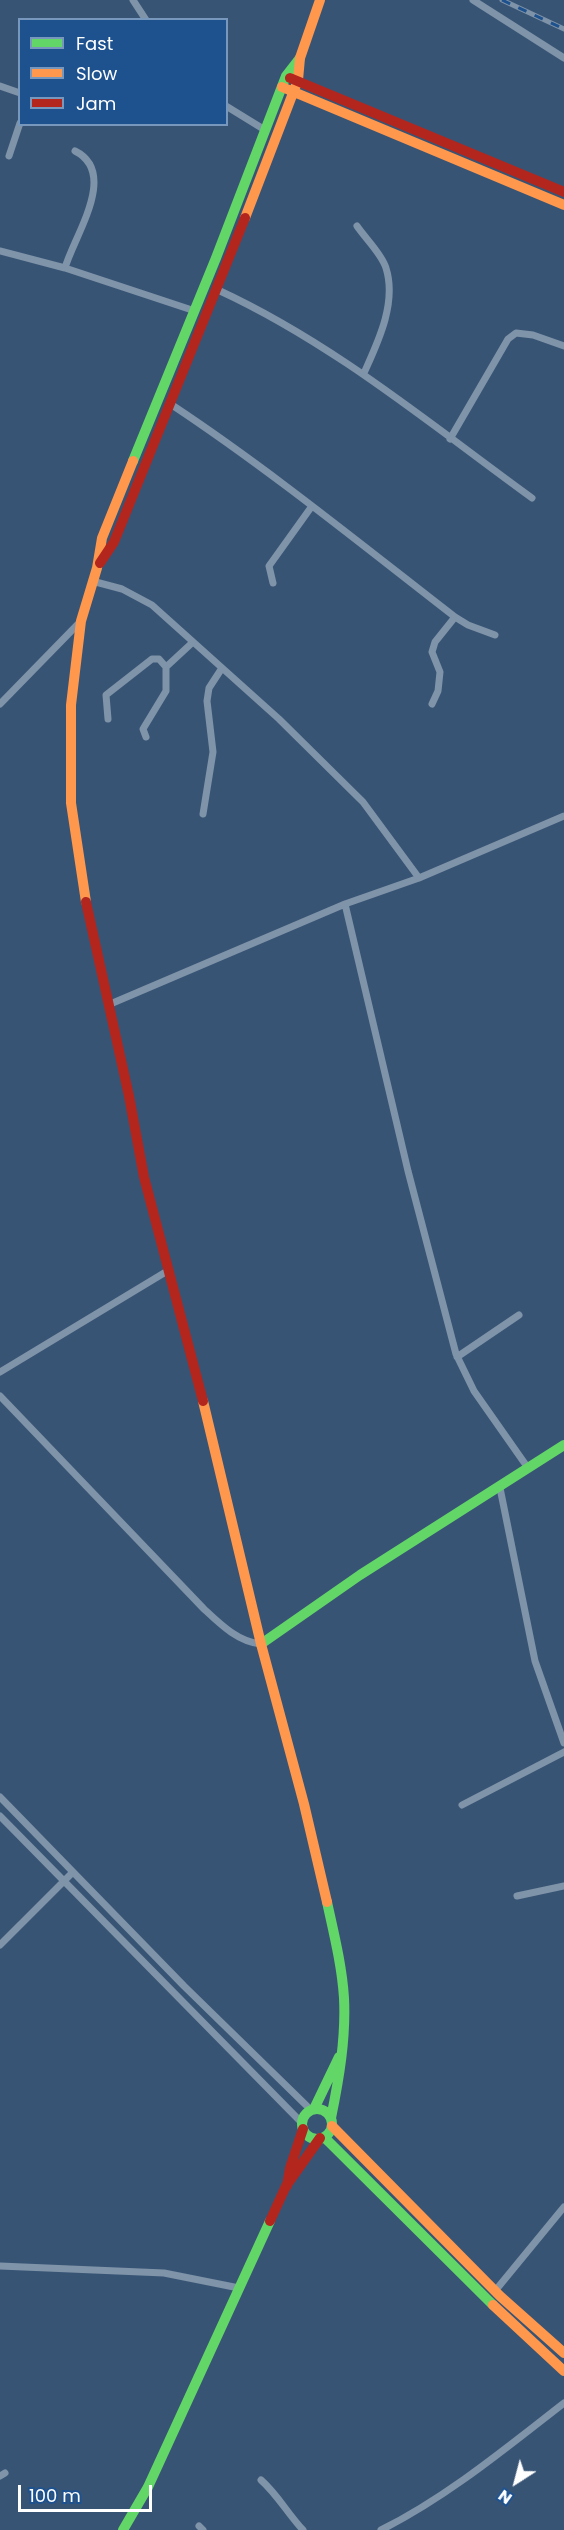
<!DOCTYPE html>
<html>
<head>
<meta charset="utf-8">
<style>
	body { margin:0 }
	#map { position:relative; width:564px; height:2530px; overflow:hidden; background:#385475; font-family:Poppins,sans-serif }
	canvas { display:block }
	.legend { position:absolute; left:18px; top:18px; width:210px; height:108px; box-sizing:border-box; background:#1e528f; border:2px solid #7897bc; margin:0; padding:8px 10px; list-style:none; font-size:18px; color:#fff }
	.legend li { display:flex; align-items:center; gap:12px; height:30px }
	.legend b { width:30px; border:2px solid #7897bc }
	.north { position:absolute; left:486px; top:2452px; width:60px; height:60px; -webkit-text-stroke:4px #1e528f; paint-order:stroke; rotate:216deg; font-size:16px; font-weight:700; line-height:24px; text-align:center; color:#fff }
	.north::after { content:''; display:block; margin:auto; width:21px; height:27px; background:#fff; clip-path:polygon(50% 0,100% 100%,50% 72%,0 100%) }
	.scale { position:absolute; left:18px; top:2485px; width:134px; height:27px; box-sizing:border-box; border:3px solid #fff; border-top:0; padding-left:8px; font-size:18px; line-height:21px; white-space:nowrap; color:#fff; -webkit-text-stroke:4px #1e528f; paint-order:stroke }
</style>
</head>
<body>
<div id="map">
<canvas width="564" height="2530"></canvas>
<ul class="legend">
<li><b style="height:8px;background:#63d668"></b>Fast</li>
<li><b style="height:8px;background:#ff974d"></b>Slow</li>
<li><b style="height:8px;background:#b3261e"></b>Jam</li>
</ul>
<div class="north">N</div>
<div class="scale">100 m</div>
</div>
<script>
const context = document.querySelector('canvas').getContext('2d');
context.lineJoin = 'round';
function trace(path, color, width, dash) {
  context.strokeStyle = color;
  context.lineWidth = width;
  context.lineCap = dash ? 'butt' : 'round';
  context.setLineDash(dash || []);
  context.stroke(path);
}
trace(new Path2D(`
	M133,0L146,20
	M473,0L564,58
	M0,86L20,93
	M226,106L265,130
	M9,156L20,123
	M357,226C365,238 382,254 386,268C397,303 378,342 364,373
	M0,251L65,268L195,311
	M65,268C74,236 119,173 75,151
	M218,290C333,343 430,424 532,498
	M172,405C270,470 362,545 455,617L468,625L495,635
	M450,439L508,339L516,333L533,335L564,346
	M92,581L122,589L152,605L279,719L363,802L419,878
	M273,583L269,566L312,506
	M166,667L193,642
	M0,704L81,621
	M432,704L438,691L440,672L432,652L435,642L455,617
	M108,719L106,695L152,659H159L166,667V691L143,729L146,737
	M203,814L213,752L207,701L209,688L222,668
	M345,904L408,1171L456,1354L474,1391L528,1468
	M108,1005L345,904L419,878L564,816
	M457,1357L519,1315
	M0,1372L169,1270
	M0,1396L204,1609C220,1624 238,1642 261,1644
	M500,1488L535,1661L564,1743
	M0,1797L184,1986L311,2110
	M462,1805L564,1752
	M0,1816L302,2123
	M517,1896L564,1886
	M0,1945L73,1872
	M0,2266L164,2273L239,2288
	M495,2291L564,2207
	M0,2476L5,2473
	M261,2480C277,2494 288,2514 303,2530
	M199,2526L203,2530
	M381,2530C447,2497 506,2448 564,2403`), '#7f94a8', 7);
trace(new Path2D(`
	M133,461L216,258L286,76L300,58
	M261,1644L360,1575L564,1445
	M327,1902C334,1934 342,1966 344,1998C346,2038 339,2079 331,2118
	M314,2109L339,2057
	M302 2124a15 15 0 1 1 30 0a15 15 0 1 1-30 0Z
	M324,2137L493,2305
	M123,2530L148,2487L270,2221`), '#63d668', 10);
trace(new Path2D(`
	M282,87L564,205
	M245,218L298,80L300,58L320,0
	M86,902L71,803V705L81,621L97,568L102,538L133,461
	M203,1401L261,1644L304,1804L327,1902
	M332,2126L500,2296L564,2353
	M493,2305L564,2371`), '#ff974d', 10);
trace(new Path2D(`
	M290,78L564,192
	M100,563L114,542L245,218
	M86,902L129,1096L144,1177L203,1401
	M287,2186L290,2168L303,2129
	M270,2221L286,2186L320,2138`), '#b3261e', 10);
const rail = new Path2D(`
	M502,0L564,29`);
trace(rail, '#7f93a8', 5);
trace(rail, '#1e528f', 3, [9]);
</script>
</body>
</html>
